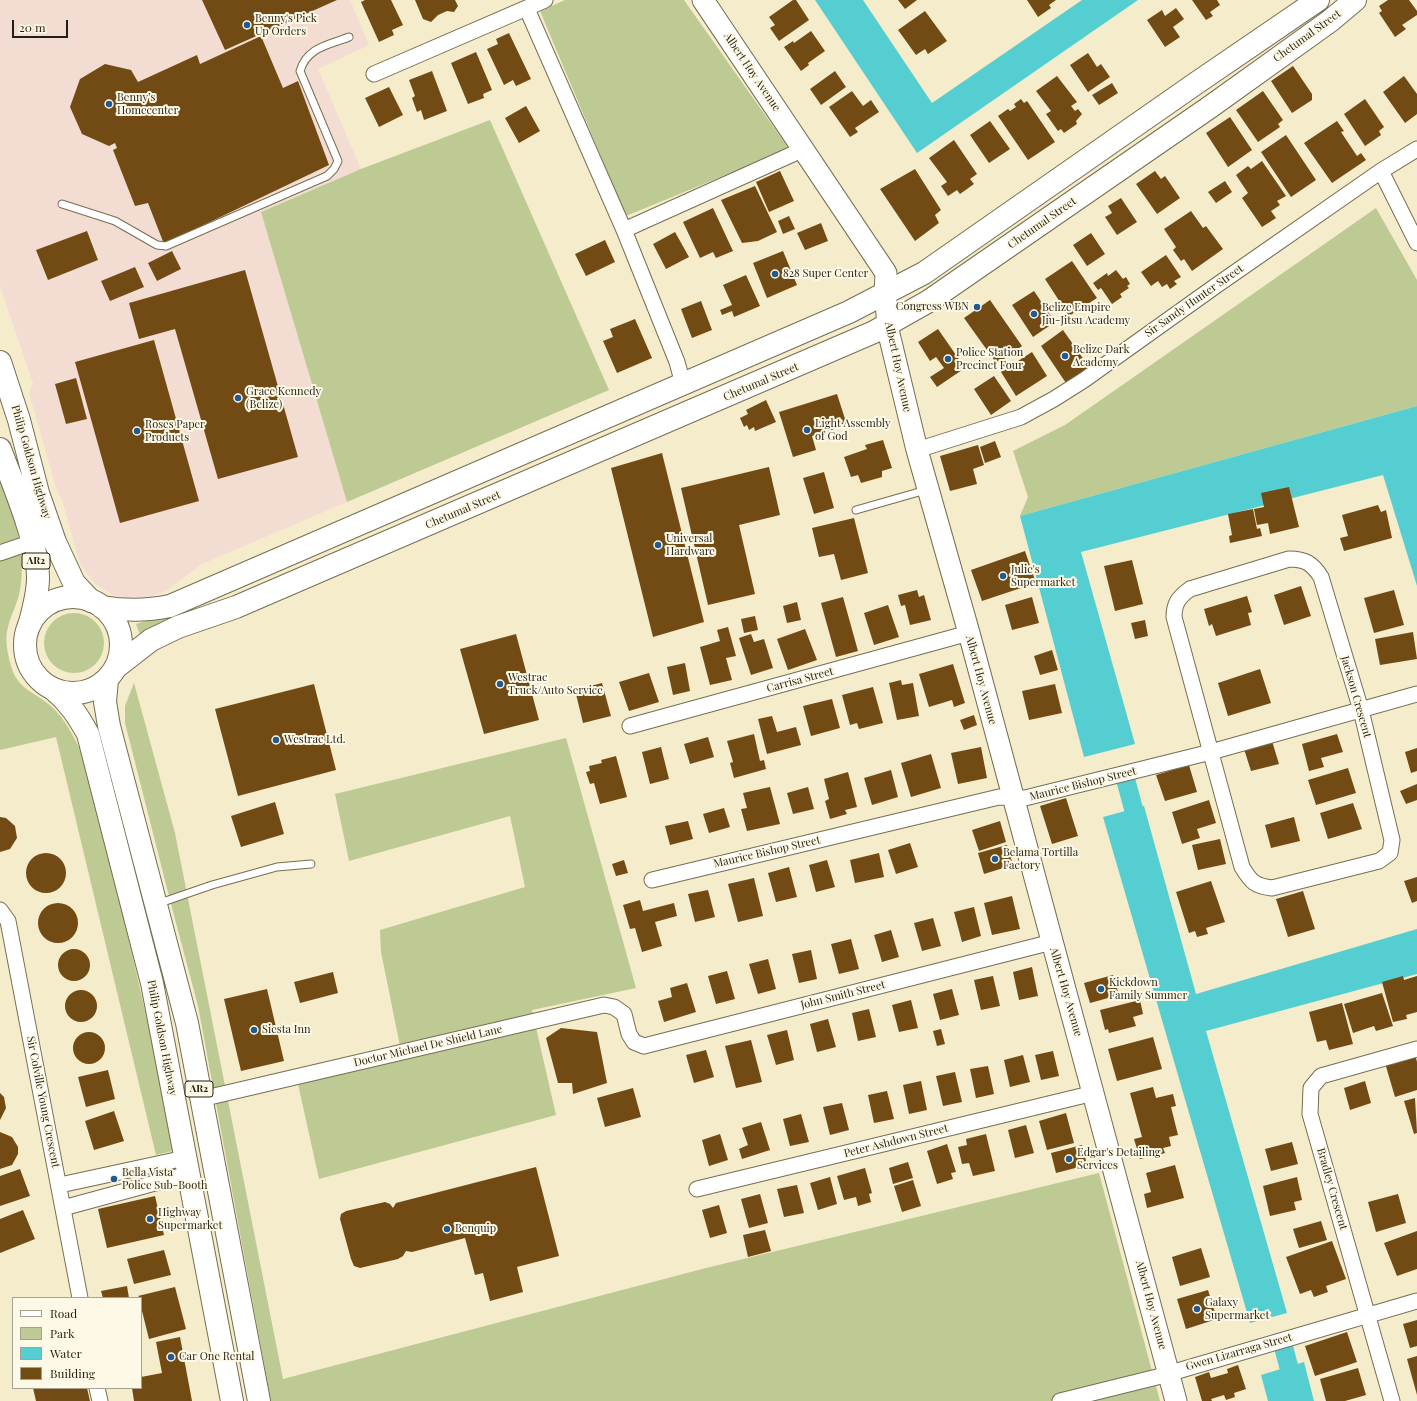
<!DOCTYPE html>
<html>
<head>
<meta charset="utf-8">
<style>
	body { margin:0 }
	#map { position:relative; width:1417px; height:1401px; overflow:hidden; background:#f5eccb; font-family:"Playfair Display",serif }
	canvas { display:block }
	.legend { position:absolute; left:12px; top:1297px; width:130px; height:92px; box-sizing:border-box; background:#fef9e6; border:1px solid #a6a292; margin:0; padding:5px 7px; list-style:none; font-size:12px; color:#231f14 }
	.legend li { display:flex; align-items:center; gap:8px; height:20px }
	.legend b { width:20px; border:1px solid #a6a292 }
	.scale { position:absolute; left:12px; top:20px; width:56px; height:18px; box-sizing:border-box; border:2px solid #231f14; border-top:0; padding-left:5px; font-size:12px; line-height:14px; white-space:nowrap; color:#231f14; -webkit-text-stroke:3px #fef9e6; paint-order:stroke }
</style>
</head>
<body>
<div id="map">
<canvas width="1417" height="1401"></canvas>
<ul class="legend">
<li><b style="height:5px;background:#fff"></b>Road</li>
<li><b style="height:11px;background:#bdca94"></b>Park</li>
<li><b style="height:11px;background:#55ced1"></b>Water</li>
<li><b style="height:11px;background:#724b14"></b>Building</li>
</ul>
<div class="scale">20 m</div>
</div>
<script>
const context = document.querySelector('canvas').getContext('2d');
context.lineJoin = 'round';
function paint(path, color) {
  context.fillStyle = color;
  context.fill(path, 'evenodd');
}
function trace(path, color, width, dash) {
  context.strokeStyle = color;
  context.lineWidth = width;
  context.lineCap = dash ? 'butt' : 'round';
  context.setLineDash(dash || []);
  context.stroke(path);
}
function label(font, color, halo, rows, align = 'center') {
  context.font = font + ' "Playfair Display",serif';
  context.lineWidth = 4;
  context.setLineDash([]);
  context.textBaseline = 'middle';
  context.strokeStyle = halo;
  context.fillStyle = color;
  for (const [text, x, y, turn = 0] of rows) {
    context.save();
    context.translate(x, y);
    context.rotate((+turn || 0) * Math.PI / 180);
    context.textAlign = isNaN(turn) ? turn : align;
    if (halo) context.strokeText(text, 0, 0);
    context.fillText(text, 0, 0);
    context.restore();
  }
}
paint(new Path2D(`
	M0,0H350L369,45L318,69L361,169L261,212L347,502L202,564L166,591L146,598L129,599L113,595L96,585L80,564L62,500L57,491L29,393L33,383L0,286Z`), '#f3dcd1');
paint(new Path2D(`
	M565,0H684L789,149L626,216L540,11Z
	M490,120L609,390L347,502L261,212L361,169Z
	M1376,208L1417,280V406L1020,516L1028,497L1013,451L1065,425Z
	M0,481C14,515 27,552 20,590C18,603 11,614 8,627C4,639 8,657 12,669C19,691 40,694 55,710C72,728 81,752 91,775L177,1150L156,1155L56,737L0,750Z
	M44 643a30 30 0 1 1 60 0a30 30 0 1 1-60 0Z
	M164,616L170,620L143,643L136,624Z
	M134,683L175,833L283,1379L706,1268L1099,1173L1160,1401H271L198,1006L171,904L125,723V706Z
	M566,738L636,988L532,1010L556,1115L319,1179L296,1075L400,1046L381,952L380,930L525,887L510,816L349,861L335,794Z`), '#bdca94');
paint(new Path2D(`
	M815,0H863L932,103L1082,0H1138L917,153Z
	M1417,406V586L1383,475L1081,552L1135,744L1084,757L1020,516Z
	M1144,806L1196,994L1417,929V974L1206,1031L1287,1313L1250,1323L1103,817Z
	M1304,1362L1314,1401H1268L1261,1375Z`), '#55ced1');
trace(new Path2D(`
	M1126,781L1140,833
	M1284,1349L1298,1401`), '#55ced1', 19);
paint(new Path2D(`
	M202,0H337L225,50Z
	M365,0H391L403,25L392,30L394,35L379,42L361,2Z
	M415,0H455L458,6L454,12L447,11L438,15L431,22L423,19Z
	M793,0H796L809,20L779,41L770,28L775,25L769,17Z
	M898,0H917L905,9Z
	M1027,0H1056L1049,5L1051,8L1038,17Z
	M1192,0H1217L1220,5L1210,12L1213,16L1206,20Z
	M1388,0H1409L1417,11V15L1402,25L1406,29L1395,37L1379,13L1382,11L1379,6Z
	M1176,8L1184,19L1173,27L1180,37L1165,47L1147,20L1162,10L1165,16Z
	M925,11L947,41L928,54L925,49L916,55L898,30Z
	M811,31L825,51L808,63L809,65L801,71L784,47L793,41L794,43Z
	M509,33L531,79L516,86L513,80L504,85L487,49L498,44L496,39Z
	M261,36L283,88L298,81L329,165L164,244L148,203L135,206L113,150L117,148L115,143L109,146L82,134L70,107L80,79L105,64L131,70L138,82L197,55L200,64Z
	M476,52L492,90L483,94L484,98L468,104L451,63Z
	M1088,53L1097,67L1101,64L1110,77L1088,92L1070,65Z
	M1293,66L1312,94V100L1292,113L1271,81Z
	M432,71L447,111L424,120L421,110L417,112L412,98L415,96L409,80Z
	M835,71L846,87L821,105L810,89Z
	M1057,76L1077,102L1071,106L1075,111L1078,109L1082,114L1076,121L1077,124L1064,133L1061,129L1058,131L1046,114L1051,111L1036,91Z
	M1404,76L1417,94V114L1405,123L1383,92Z
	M1112,83L1118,93L1099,105L1092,95Z
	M389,87L403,115L379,127L365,98Z
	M852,91L863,106L871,100L879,112L855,128L858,132L850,137L829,107Z
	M1263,91L1283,120L1278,124L1280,127L1258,142L1236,110Z
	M1021,99L1024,103L1027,101L1055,142L1028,160L998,116L1008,109L1010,111L1016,107L1014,104Z
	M1365,99L1384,127L1379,131L1381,135L1365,146L1344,114Z
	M526,106L540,131L519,143L505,118Z
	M1230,117L1252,150L1228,167L1206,133Z
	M990,121L1010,149L989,163L970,135Z
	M1337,121L1344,131L1341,132L1357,156L1361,153L1366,160L1332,183L1304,143Z
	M1286,135L1316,180L1291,197L1261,152Z
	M954,140L977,174L970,179L974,184L960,194L957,190L948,196L941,186L947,182L929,158Z
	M1262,161L1286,196L1277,201L1280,205L1271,211L1276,218L1262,227L1242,198L1248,193L1236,175L1248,166L1251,169Z
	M915,169L941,210L935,215L939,223L915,241L880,189Z
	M780,171L794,201L769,212L756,182Z
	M1155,171L1161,179L1165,176L1180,198L1157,214L1136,184Z
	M1225,181L1232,192L1216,203L1208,192Z
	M755,186L777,232L758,241L742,243L721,200Z
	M1121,198L1137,222L1117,235L1105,217L1112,213L1108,206Z
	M713,208L733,251L716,258L713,252L700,258L683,222Z
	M1191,211L1203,228L1206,226L1223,249L1192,271L1184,259L1181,261L1173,250L1176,247L1164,229Z
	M789,216L795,229L783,234L778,221Z
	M821,223L828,241L805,250L797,233Z
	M87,231L98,260L48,280L36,250Z
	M675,232L689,257L666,269L653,244Z
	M1091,233L1105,254L1087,266L1073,245Z
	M605,240L615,262L586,276L575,254Z
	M172,251L181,269L157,281L148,263Z
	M783,251L797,285L767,298L753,263Z
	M1166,255L1181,277L1174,281L1177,284L1170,289L1167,284L1162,287L1158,281L1151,286L1141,272Z
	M1072,261L1097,298L1069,316L1045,279Z
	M135,267L144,287L110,301L101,281Z
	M245,270L298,457L218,479L175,329L139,339L129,303Z
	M1116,270L1123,279L1126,277L1130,284L1127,286L1129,288L1120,294L1122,297L1112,304L1101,288L1098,290L1093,283L1107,273L1108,276Z
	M746,275L760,306L734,317L732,311L722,315L720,310L732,305L723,285Z
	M1034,291L1055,322L1033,337L1012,305Z
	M990,300L1022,346L997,364L964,318Z
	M701,301L712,330L692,338L681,309Z
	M635,319L652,358L617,373L603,341L613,337L610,329Z
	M938,329L965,368L937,387L930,377L944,368L936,357L930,361L918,342Z
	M1063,330L1089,367L1066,383L1041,346Z
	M154,340L199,501L120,523L75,362Z
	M1032,352L1047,376L1016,396L1001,372Z
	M994,376L1011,401L991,415L974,389Z
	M76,378L87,419L66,424L55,384Z
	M837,394L847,425L812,436L816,450L793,457L779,412Z
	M766,400L776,422L755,431L754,427L749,430L747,425L744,427L740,418L748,414L746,410Z
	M883,440L892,468L882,471V477L861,483L858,475L851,477L844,457L867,449L865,445Z
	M995,441L1001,457L985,463L980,447Z
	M978,445L984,465L973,469L977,484L950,491L940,456Z
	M662,453L704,622L653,637L611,468Z
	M769,467L780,515L739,525L755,594L708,605L681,488Z
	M824,472L834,508L814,514L803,478Z
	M1289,487L1299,527L1270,534L1268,523L1257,525L1254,509L1264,507L1261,493Z
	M1378,505L1381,512L1386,510L1392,538L1344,551L1340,538L1348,536L1342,515Z
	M1253,509L1257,529L1260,528L1262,536L1230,543L1229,536L1232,535L1228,514Z
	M854,518L868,573L841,580L834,554L819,557L812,528Z
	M1025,551L1036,583L982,601L971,570Z
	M1132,560L1143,604L1115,611L1104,566Z
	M1301,586L1311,616L1284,625L1274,595Z
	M917,590L919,597L924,595L931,620L910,625L905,605L901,606L898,595Z
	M1394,590L1404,625L1374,633L1364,598Z
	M1247,596L1252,612L1248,613L1251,625L1216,636L1212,624L1209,626L1204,609Z
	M843,597L858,651L836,657L821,603Z
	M1032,597L1039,623L1012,630L1005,605Z
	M797,602L801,620L787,623L783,606Z
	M888,605L899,637L874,645L864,613Z
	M755,616L758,630L744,633L741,619Z
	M1145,620L1148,636L1135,639L1131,623Z
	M728,627L736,656L726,658L732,680L710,685L700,647L720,641L717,630Z
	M805,629L817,660L788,670L777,639Z
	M1413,632L1417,659L1380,665L1375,639Z
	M516,634L539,720L484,734L460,649Z
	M751,634L754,642L764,639L773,668L751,675L739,638Z
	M1052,650L1058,670L1040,675L1034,656Z
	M685,663L690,691L673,695L667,667Z
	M953,664L965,703L954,707L952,700L929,707L919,674Z
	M1260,669L1271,703L1228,716L1218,683Z
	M649,673L659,702L629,711L619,682Z
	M901,680L902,685L913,683L919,716L897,720L889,683Z
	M602,683L611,716L583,723L575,690Z
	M314,684L336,770L238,796L215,709Z
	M1055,684L1062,713L1029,720L1022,691Z
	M873,687L883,723L859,729L857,723L850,725L842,695Z
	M832,699L840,728L811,736L803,706Z
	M974,715L977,725L964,730L960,720Z
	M772,716L777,732L796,727L801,745L767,754L758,719Z
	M754,734L760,761L764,760L766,769L734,778L730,763L733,762L727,741Z
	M1337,734L1343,752L1321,758L1324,767L1309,771L1302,744Z
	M708,737L714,757L690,764L684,744Z
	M1272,741L1279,764L1251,771L1244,749Z
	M661,747L669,779L650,784L642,752Z
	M981,747L987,778L958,784L951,753Z
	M1417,748V771L1411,773L1405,752Z
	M931,754L941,788L911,797L901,763Z
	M616,756L627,797L600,804L594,783L590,784L586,772L590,771L589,766L602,763L601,760Z
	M1189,765L1197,792L1165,801L1156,775Z
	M1348,768L1356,793L1316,805L1308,780Z
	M891,770L898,797L872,805L864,778Z
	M848,772L857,807L845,810L847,814L830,819L825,801L829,799L824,779Z
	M1417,784V800L1406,804L1400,791Z
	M770,787L780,824L747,831L741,809L747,808L743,793Z
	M808,787L814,809L793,814L787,793Z
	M1066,798L1078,836L1052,844L1040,806Z
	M1209,800L1216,823L1197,829L1200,838L1182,844L1172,812Z
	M275,802L284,834L241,847L231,816Z
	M1353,803L1362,829L1328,839L1320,813Z
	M724,808L730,827L709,833L703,814Z
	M0,817L6,818L15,826L17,838L10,849L0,852Z
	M1294,817L1300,841L1271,848L1265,825Z
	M688,821L693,839L670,845L665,826Z
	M1000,821L1006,842L979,851L972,830Z
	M1220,839L1226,864L1198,870L1192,845Z
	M910,843L918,867L896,874L888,850Z
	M1007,845L1013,865L984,874L978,853Z
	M879,853L884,877L855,883L850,860Z
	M26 873a20 20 0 1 1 40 0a20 20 0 1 1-40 0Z
	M624,860L628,873L616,876L612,864Z
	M827,860L835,887L816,892L809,865Z
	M789,867L797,897L776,902L768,873Z
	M1417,877V901L1412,903L1404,881Z
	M754,878L763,916L738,922L728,884Z
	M1211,881L1225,922L1206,928L1208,934L1197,937L1195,931L1189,933L1176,892Z
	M708,890L715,917L695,922L688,894Z
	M1303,891L1315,929L1288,937L1276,899Z
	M1012,896L1020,929L992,935L984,903Z
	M640,900L643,911L674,903L677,916L655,922L662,946L642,952L635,928L630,929L623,905Z
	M38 923a20 20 0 1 1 40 0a20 20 0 1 1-40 0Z
	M974,907L981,936L962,942L954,912Z
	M933,918L941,946L922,951L914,923Z
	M891,930L899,957L882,962L874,935Z
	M851,939L859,969L839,974L831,944Z
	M58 965a16 16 0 1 1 32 0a16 16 0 1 1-32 0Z
	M811,950L817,979L799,983L792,954Z
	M768,959L776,989L758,994L749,964Z
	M1032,967L1038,996L1019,1000L1013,972Z
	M727,971L735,999L716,1004L708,976Z
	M333,972L338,993L300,1003L294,982Z
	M1113,975L1119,995L1090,1003L1084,983Z
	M993,976L1000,1006L981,1010L974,980Z
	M1403,976L1404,980L1417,976V1012L1406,1015L1407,1019L1393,1022L1382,982Z
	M687,983L696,1012L664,1022L658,1001L672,997L670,988Z
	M267,989L284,1061L241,1071L224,999Z
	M952,989L959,1015L940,1020L933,994Z
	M65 1006a16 16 0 1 1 32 0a16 16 0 1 1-32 0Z
	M1382,993L1393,1026L1376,1031L1374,1026L1353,1033L1344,1004Z
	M911,1000L918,1028L899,1032L892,1005Z
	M1140,1000L1143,1014L1133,1017L1136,1026L1109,1033L1108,1029L1105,1030L1100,1010Z
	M1342,1003L1353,1044L1329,1050L1326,1040L1317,1042L1309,1012Z
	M869,1009L876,1037L858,1041L852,1013Z
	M828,1019L836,1047L817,1052L810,1024Z
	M561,1028L597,1032L607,1083L573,1094L572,1083H558L546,1038Z
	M941,1029L945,1044L937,1046L933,1031Z
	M787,1030L794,1060L776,1065L767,1035Z
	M73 1048a16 16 0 1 1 32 0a16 16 0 1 1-32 0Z
	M1153,1037L1162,1069L1117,1081L1108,1049Z
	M751,1040L762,1082L736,1088L725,1046Z
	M706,1050L714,1077L694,1083L686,1055Z
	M1053,1051L1059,1076L1041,1080L1035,1055Z
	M1415,1054L1417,1062V1090L1395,1097L1385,1063Z
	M1023,1055L1030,1082L1010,1087L1004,1060Z
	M988,1066L994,1094L976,1098L970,1069Z
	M108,1070L115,1099L86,1107L78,1077Z
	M955,1072L962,1102L943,1106L936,1076Z
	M921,1081L927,1110L909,1114L903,1085Z
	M1365,1081L1371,1103L1350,1110L1344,1088Z
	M1153,1087L1156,1098L1173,1094L1176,1106L1171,1107L1178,1135L1169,1137L1171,1146L1163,1148L1165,1153L1140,1159L1134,1139L1142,1137L1130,1093Z
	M633,1088L641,1117L605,1127L597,1098Z
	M887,1091L894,1119L874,1123L868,1095Z
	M0,1093L4,1097L6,1108L0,1120Z
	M1415,1098L1417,1133L1414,1134L1404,1101Z
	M842,1103L849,1130L830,1135L823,1107Z
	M114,1111L124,1141L94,1150L85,1121Z
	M1066,1113L1074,1143L1047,1150L1039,1121Z
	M801,1114L809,1142L790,1146L783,1119Z
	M761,1122L770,1150L742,1159L739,1149L748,1145L742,1128Z
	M1026,1125L1034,1153L1015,1158L1008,1130Z
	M0,1132L12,1137L18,1147V1154L12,1165L0,1169Z
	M720,1134L728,1160L709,1166L702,1140Z
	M986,1134L995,1171L973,1176L969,1163L962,1164L958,1147L967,1145L966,1139Z
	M1292,1142L1298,1164L1271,1171L1265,1149Z
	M947,1144L956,1172L951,1173L953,1179L937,1184L927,1151Z
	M1082,1145L1087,1165L1056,1173L1051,1153Z
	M908,1162L913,1178L893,1184L889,1168Z
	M1175,1165L1184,1198L1147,1208L1144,1194L1151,1192L1146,1173Z
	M536,1167L559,1256L517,1267L523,1292L490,1301L483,1273L475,1275L465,1238L412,1252L406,1251L403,1256L398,1259L360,1268L354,1266L351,1259L340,1219L341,1214L346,1211L385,1202L390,1204L393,1208L396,1203Z
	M865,1168L872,1193L869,1194L871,1202L858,1206L856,1197L844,1200L837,1176Z
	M20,1169L30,1196L0,1206V1176Z
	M830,1177L837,1204L818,1210L810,1183Z
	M1297,1177L1302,1200L1294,1202L1296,1210L1270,1216L1263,1186Z
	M913,1180L921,1206L902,1212L894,1186Z
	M797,1185L804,1213L784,1217L777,1189Z
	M760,1194L768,1223L749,1228L741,1199Z
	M1398,1194L1406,1223L1376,1232L1368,1202Z
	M155,1196L164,1235L107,1248L98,1209Z
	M719,1205L727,1233L710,1238L702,1210Z
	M23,1210L35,1239L0,1253V1219Z
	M1321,1221L1327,1240L1299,1248L1293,1229Z
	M765,1230L771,1251L748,1257L743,1235Z
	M1417,1231V1269L1397,1276L1384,1243Z
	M1332,1241L1346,1279L1326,1286L1328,1292L1314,1297L1311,1290L1300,1294L1286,1257Z
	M1201,1248L1210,1277L1180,1286L1172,1257Z
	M164,1250L171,1275L134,1284L127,1259Z
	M127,1286L129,1298H103L101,1291Z
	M175,1287L186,1329L149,1339L141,1307V1298L138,1296Z
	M1208,1290L1217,1319L1186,1329L1177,1299Z
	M1417,1320V1346L1410,1348L1403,1324Z
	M1347,1332L1357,1362L1315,1376L1305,1346Z
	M180,1337L192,1401H134L132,1388H141V1377L162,1373L156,1342Z
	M1417,1356V1395L1407,1359Z
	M1238,1365L1246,1389L1234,1393L1235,1397L1226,1400L1224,1395L1211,1399L1212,1401H1202L1195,1377L1209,1372L1211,1378L1228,1373L1227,1369Z
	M1358,1368L1366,1395L1345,1401H1326L1320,1379Z
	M33,1388H87L90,1401H36Z`), '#724b14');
const lane = new Path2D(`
	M62,204L115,221L157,245L166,246L327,176L334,169L338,161L300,71C307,47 329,45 349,37
	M856,510L926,490
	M157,904L212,885L277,867L311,864`);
const street = new Path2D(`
	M527,9L624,230L677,362L683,384
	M374,74L545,0
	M1381,171L1417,243
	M624,230L804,149
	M917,450L1021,417L1054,399L1084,380L1217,285L1381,171L1417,149
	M0,553L32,542
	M1289,559C1305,559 1312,563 1321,577L1361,710L1392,840L1390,853L1379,861L1272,888C1255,886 1251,882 1242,867L1174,617C1174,603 1179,597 1190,589Z
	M630,726L969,633
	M652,880L999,797L1025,798L1211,752L1417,694
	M0,910L8,921L80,1298
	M201,1099L604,1005L614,1007L624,1014L629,1034L634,1042L644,1046L1052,942
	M60,1185L185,1158
	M697,1189L1094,1093
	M63,1208L188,1174
	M97,1388L100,1401
	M1060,1401L1157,1377L1417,1301
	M1392,1401L1310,1114L1311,1088L1321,1076L1417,1049`);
const secondary = new Path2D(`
	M703,0L886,273L885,294L889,334L917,450L969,633L1176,1401`);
const primary = new Path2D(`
	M0,362L19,420L38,493L55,542L74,583L91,601
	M0,449C13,484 38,542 38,578C38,594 33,611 29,626`);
const highway = new Path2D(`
	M25 645a48 48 0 1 1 96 0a48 48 0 1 1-96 0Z
	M102,607C126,611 146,611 170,606L849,312L924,273L1195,84L1318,0
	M115,668L151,640L178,627L236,607L874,332L929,301L1210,107L1330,21L1355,0
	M107,679L105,702L109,726L187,1023L259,1401
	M53,689C69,702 78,716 88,734L152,983L232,1401`);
trace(lane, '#766e51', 9);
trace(street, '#766e51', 17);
trace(secondary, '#766e51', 23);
trace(primary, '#766e51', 24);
trace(highway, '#766e51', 24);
trace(lane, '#fff', 7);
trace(street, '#fff', 15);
trace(secondary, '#fff', 21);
trace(primary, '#fff', 22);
trace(highway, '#fff', 22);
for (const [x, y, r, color] of [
	[247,25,4,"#215a92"],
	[109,104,4,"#215a92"],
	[775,274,4,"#215a92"],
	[977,307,4,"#215a92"],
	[1034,314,4,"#215a92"],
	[1065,356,4,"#215a92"],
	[948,359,4,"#215a92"],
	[238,398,4,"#215a92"],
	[807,430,4,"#215a92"],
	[137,431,4,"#215a92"],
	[658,545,4,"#215a92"],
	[1003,576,4,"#215a92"],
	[500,684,4,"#215a92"],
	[276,740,4,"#215a92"],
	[995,859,4,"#215a92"],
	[1101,989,4,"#215a92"],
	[254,1030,4,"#215a92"],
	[1069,1159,4,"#215a92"],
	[114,1179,4,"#215a92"],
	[150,1219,4,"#215a92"],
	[447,1229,4,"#215a92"],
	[1197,1309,4,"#215a92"],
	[171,1357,4,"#215a92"]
]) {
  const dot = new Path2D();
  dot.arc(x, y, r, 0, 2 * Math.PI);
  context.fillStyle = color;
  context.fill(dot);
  trace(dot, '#fef9e6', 1.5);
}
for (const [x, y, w] of [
	[36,561,28],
	[199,1089,28]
]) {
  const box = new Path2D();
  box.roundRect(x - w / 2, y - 8, w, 16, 3);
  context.fillStyle = '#fef9e6';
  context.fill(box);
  trace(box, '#231f14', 1);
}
label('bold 10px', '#231f14', null, [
	["AR2",36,561],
	["AR2",199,1089]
]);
label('11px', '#231f14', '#fef9e6', [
	["Benny's Pick",255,19],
	["Up Orders",255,32],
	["Benny’s",117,98],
	["Homecenter",117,111],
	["828 Super Center",783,274],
	["Congress WBN",969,307,"right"],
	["Belize Empire",1042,308],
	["Jiu-Jitsu Academy",1042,321],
	["Belize Dark",1073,350],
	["Academy",1073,363],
	["Police Station",956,353],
	["Precinct Four",956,366],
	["Grace Kennedy",246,392],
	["(Belize)",246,405],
	["Light Assembly",815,424],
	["of God",815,437],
	["Roses Paper",145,425],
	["Products",145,438],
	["Universal",666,539],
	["Hardware",666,552],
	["Julie's",1011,570],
	["Supermarket",1011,583],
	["Westrac",508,678],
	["Truck/Auto Service",508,691],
	["Westrac Ltd.",284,740],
	["Belama Tortilla",1003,853],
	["Factory",1003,866],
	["Kickdown",1109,983],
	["Family Summer",1109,996],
	["Siesta Inn",262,1030],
	["Edgar's Detailing",1077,1153],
	["Services",1077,1166],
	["Bella Vista",122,1173],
	["Police Sub-Booth",122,1186],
	["Highway",158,1213],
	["Supermarket",158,1226],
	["Benquip",455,1229],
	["Galaxy",1205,1303],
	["Supermarket",1205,1316],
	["Car One Rental",179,1357]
], 'left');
label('11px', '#231f14', '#fef9e6', [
	["Chetumal Street",1307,36,-36],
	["Albert Hoy Avenue",752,72,56],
	["Chetumal Street",1042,223,-35],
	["Sir Sandy Hunter Street",1194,301,-35],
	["Albert Hoy Avenue",898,367,78],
	["Chetumal Street",761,382,-23],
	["Philip Goldson Highway",31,462,74],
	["Chetumal Street",463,510,-23],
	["Carrisa Street",800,680,-15],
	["Albert Hoy Avenue",981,680,75],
	["Jackson Crescent",1356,697,74],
	["Maurice Bishop Street",1083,784,-14],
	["Maurice Bishop Street",767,852,-13],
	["Albert Hoy Avenue",1066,992,74],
	["John Smith Street",843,995,-14],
	["Philip Goldson Highway",162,1038,79],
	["Doctor Michael De Shield Lane",428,1046,-13],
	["Sir Colville Young Crescent",43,1102,79],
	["Peter Ashdown Street",896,1141,-14],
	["Bradley Crescent",1332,1189,74],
	["Albert Hoy Avenue",1151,1305,75],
	["Gwen Lizarraga Street",1239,1352,-16]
]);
</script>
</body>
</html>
